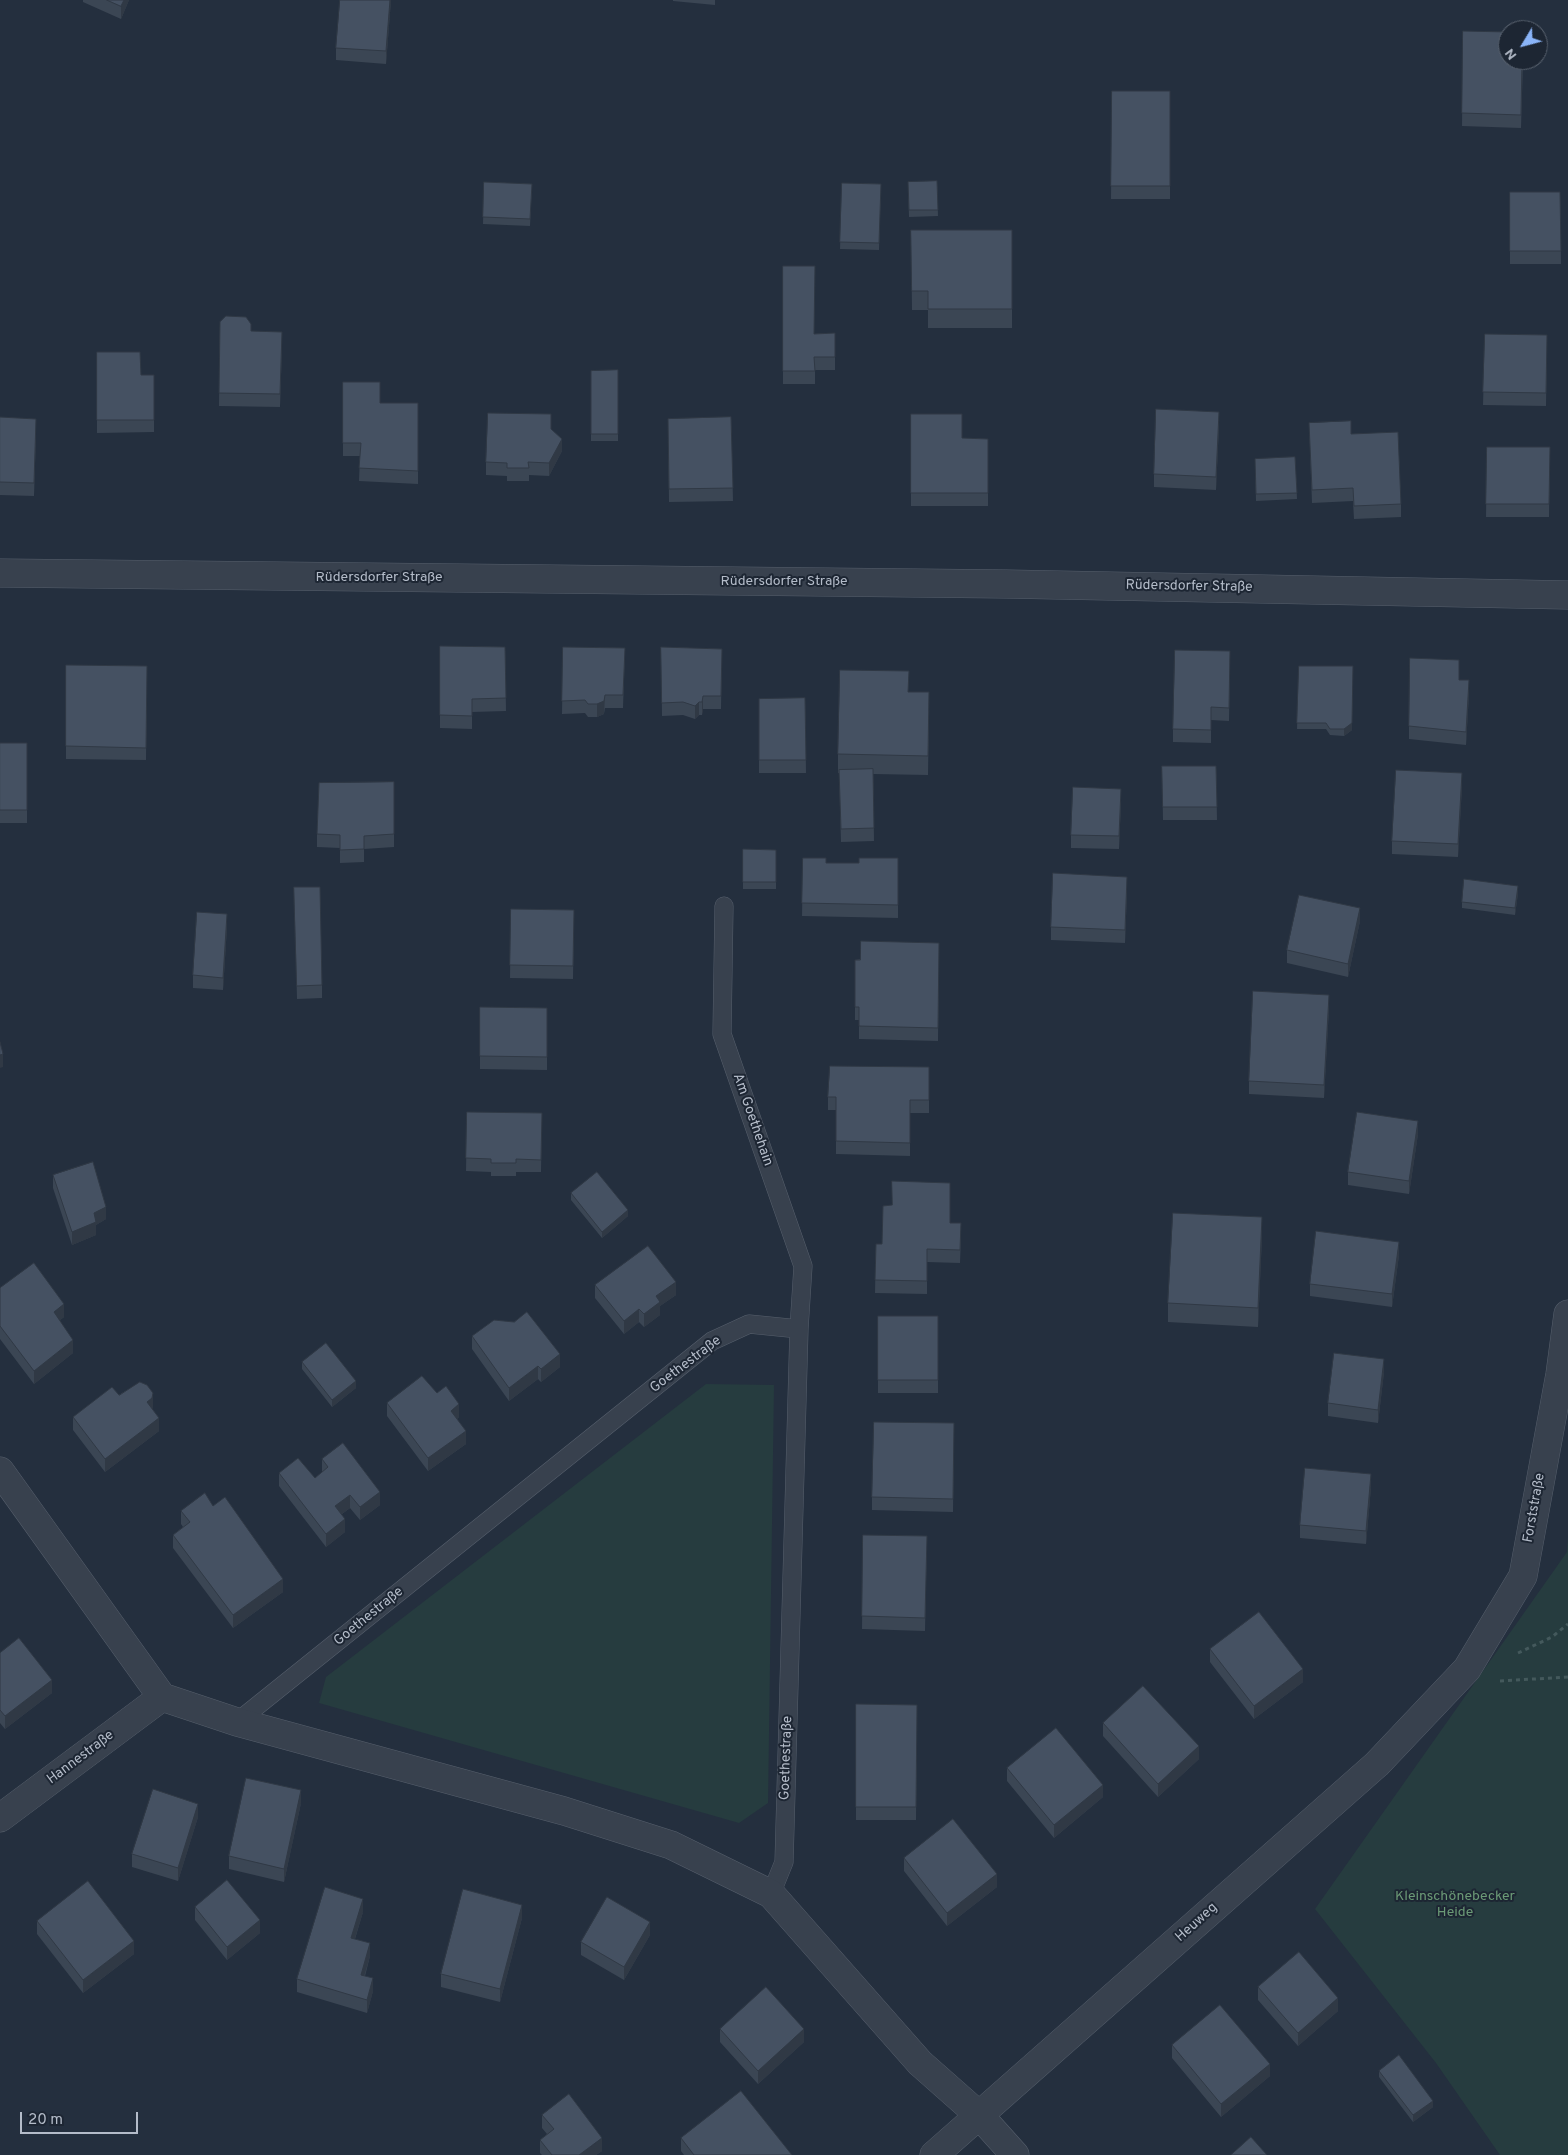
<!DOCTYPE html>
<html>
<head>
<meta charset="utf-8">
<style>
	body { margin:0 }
	#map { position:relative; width:1568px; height:2155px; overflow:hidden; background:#242f3e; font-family:Overpass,sans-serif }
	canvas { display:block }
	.north { position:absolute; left:1498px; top:20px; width:50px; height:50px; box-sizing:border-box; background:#1d2633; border:1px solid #59626f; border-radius:50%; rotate:233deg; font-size:14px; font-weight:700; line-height:20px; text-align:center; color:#b4bcc9 }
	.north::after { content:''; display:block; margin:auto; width:18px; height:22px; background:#8ab4f8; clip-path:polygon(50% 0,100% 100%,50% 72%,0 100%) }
	.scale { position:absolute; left:20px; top:2112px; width:118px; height:22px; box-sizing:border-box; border:2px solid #b4bcc9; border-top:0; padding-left:6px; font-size:15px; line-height:18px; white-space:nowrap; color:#b4bcc9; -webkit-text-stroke:4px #1d2633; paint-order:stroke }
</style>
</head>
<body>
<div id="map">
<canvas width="1568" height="2155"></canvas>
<div class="north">N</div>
<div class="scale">20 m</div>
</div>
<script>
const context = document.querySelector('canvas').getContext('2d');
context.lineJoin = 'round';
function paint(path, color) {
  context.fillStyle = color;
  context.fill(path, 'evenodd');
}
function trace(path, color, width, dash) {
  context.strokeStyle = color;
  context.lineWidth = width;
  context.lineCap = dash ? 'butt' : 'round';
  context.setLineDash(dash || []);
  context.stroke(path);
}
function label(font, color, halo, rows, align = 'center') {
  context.font = font + ' Overpass,sans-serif';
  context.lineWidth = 4;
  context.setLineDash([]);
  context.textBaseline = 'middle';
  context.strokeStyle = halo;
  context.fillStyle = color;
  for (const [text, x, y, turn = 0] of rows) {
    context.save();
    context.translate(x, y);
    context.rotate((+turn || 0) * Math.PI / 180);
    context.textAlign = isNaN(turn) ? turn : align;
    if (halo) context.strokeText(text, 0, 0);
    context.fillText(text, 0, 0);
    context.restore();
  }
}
paint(new Path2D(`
	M706,1384L774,1385L768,1803L739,1823L319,1703L326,1677Z
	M1568,1536V2155H1500L1436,2063L1315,1909L1567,1552Z`), '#263c3f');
const service = new Path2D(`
	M724,906L722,1034L803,1266L799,1329
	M237,1722L712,1341L749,1324L799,1329L784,1862L771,1894`);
const minor = new Path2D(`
	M0,1471L162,1697L237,1722L564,1811L671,1845L771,1894L920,2063L980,2116L1015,2155
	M0,1818L162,1697
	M934,2155L1377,1764L1467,1669L1523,1576L1560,1374L1568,1314`);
const tertiary = new Path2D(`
	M0,573L1006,584L1568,595`);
trace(service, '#565f6c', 19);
trace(minor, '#565f6c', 29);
trace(tertiary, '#565f6c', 29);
trace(new Path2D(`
	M1518,1653L1552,1637L1568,1624
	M1500,1681L1568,1677`), '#44595c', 3, [4, 4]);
trace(service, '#38414e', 18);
trace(minor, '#38414e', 28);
trace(tertiary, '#38414e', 28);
paint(new Path2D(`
	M83,0H129L121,19L83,2Z
	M391,0L386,64L336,60V48Z
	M673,0H715V5L673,1Z
	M1463,31L1523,60L1521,128L1462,126Z
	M1112,91H1170V199H1111Z
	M937,181L938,216L909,217L908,182Z
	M484,182L532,184L530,226L483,224Z
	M842,183L881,184L879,250L840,249Z
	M1510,192H1560L1561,264H1510Z
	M911,230H1012V328H928V310H912Z
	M783,266L814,334L835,333V370H815V384H783Z
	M220,322L251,331L282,345L280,407L219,406Z
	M1485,334L1547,335L1546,406L1483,405Z
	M97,352L141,375H154V432L97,433Z
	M618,370V441H591V371Z
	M343,382L380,403H418V484L359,481L360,456H343Z
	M911,414L962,438L988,439V506H911Z
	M0,417L36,432L34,496L0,495Z
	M731,417L733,501L669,502L668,419Z
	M1309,423L1351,434L1401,504V517L1354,519L1353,501L1312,503Z
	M1219,425L1216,490L1154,487V474Z
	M551,429L562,451L549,476L529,475V481H507V476L486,475V462Z
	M1487,447H1550L1549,517H1486Z
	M1295,457L1297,499L1256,501L1255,459Z
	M440,646L505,647L506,711L472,712V729L440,728Z
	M563,647L625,648L623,708H605L604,714L597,717H588L585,713L562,714Z
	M661,647L722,649L721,709H703L702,715H699L695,719L683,715L662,716Z
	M1230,664L1229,721L1211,720V743L1173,742V729Z
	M66,665L147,666L146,760L66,759Z
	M1299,666L1352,730L1344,736L1330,735L1326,729H1297Z
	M1459,680L1469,693L1466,745L1409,739V726Z
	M909,692L929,711L928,775L873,774L874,841L841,842L839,773H838V754Z
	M805,698L806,773H759V699Z
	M0,743H27V823H0Z
	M1162,766H1216L1217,820H1163Z
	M394,782V847L364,849V862L340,863V848L317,847V834Z
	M1462,786L1458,857L1392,854V841Z
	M1121,802L1119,849L1071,848V835Z
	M743,849L776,850V889H743Z
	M803,858L826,863H859L898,858V918L802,916Z
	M294,887L322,985V998L297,999Z
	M1127,890L1125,943L1051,940V927Z
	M1518,893L1515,915L1462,908V902Z
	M511,909L574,910L573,979L510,978Z
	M1360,921L1348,977L1287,963V950Z
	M227,927L223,990L193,988V975Z
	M939,943L938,1041L859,1039V1020H855V960Z
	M480,1007L547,1008V1070L480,1069Z
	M1329,1008L1324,1098L1249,1094V1081Z
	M929,1067V1113H910V1156L836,1154V1110H828V1097Z
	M467,1112L542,1113L541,1172H516V1176H491V1172L466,1171Z
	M1418,1134L1409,1194L1348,1185V1172Z
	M53,1175L106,1219L96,1225V1235L72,1245L53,1188Z
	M571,1193L628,1216L602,1238L571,1200Z
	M950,1223L961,1236L960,1263L927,1262V1294L875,1293L876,1244H882Z
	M1262,1236L1258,1327L1168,1322V1303Z
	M1399,1255L1392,1307L1310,1296V1284Z
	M595,1285L676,1295L660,1306V1315L644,1327L639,1322L624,1334L595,1298Z
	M0,1288L64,1317L60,1320L73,1353L34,1384L0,1339Z
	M878,1316H938V1393H878Z
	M472,1336L560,1367L541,1382L538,1379L509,1401L472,1349Z
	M302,1362L356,1388L332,1407L302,1369Z
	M1384,1372L1378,1423L1328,1416V1403Z
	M437,1393L459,1417L457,1419L466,1444L428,1471L387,1416V1403Z
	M119,1395L153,1406L152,1409L159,1431L105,1472L73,1430V1417Z
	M954,1423L953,1512L872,1510V1497Z
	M322,1459L380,1505L360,1520L350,1508L342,1514L345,1532L326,1547L279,1486V1473L315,1478L322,1472Z
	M1371,1487L1366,1544L1300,1538V1525Z
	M213,1506L283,1592L233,1628L173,1548V1535L183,1527L181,1524V1511Z
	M863,1535L927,1536L925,1631L862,1629Z
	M1210,1649L1303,1682L1254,1719L1210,1662Z
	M0,1653L52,1693L5,1729L0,1723Z
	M856,1704L917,1705L916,1820H856Z
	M1103,1723L1199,1759L1158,1797L1103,1736Z
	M1007,1768L1103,1797L1054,1838L1007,1781Z
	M301,1803L284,1882L229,1869V1856Z
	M198,1817L178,1881L132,1867V1854Z
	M904,1858L997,1887L947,1926L904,1871Z
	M195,1907L260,1933L227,1960L195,1920Z
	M363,1912L355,1939L370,1956L365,1976L373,1991L367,2013L297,1992V1979Z
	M522,1918L500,2002L441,1987V1974Z
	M37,1921L134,1954L83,1993L37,1934Z
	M650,1935L624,1980L581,1955V1942Z
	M1258,1987L1338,2011L1298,2046L1258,2000Z
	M720,2029L804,2042L758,2084L720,2042Z
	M1172,2045L1270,2076L1221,2117L1172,2058Z
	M1379,2071L1433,2107L1413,2122L1379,2077Z
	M542,2115L602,2151L596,2155H542L540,2153V2140L547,2134L542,2128Z
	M681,2138L792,2155H684L681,2151Z`), '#3b4654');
paint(new Path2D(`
	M124,0H129L121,19V6Z
	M390,0H391L386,64V51Z
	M282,332V345L280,407V394Z
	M1219,412V425L1216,490V477Z
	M36,419V432L34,496V483Z
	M562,439V451L549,476V463Z
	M1353,666L1352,730L1344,736V729Z
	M1469,680V693L1466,745V732Z
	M605,695L604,714L597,717V704Z
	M703,696V709L702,715V702Z
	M699,702V715L695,719V706Z
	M1462,773V786L1458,857V844Z
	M1121,789V802L1119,849V836Z
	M1127,877V890L1125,943V930Z
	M1518,886V893L1515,915V908Z
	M1360,908V921L1348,977V964Z
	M227,914V927L223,990V978Z
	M1329,995V1008L1324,1098V1085Z
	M3,1054V1067L0,1068V1055Z
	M1418,1121V1134L1409,1194V1181Z
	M106,1207V1219L96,1225V1235L72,1245V1232L94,1213Z
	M628,1210V1216L602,1238V1232Z
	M1262,1217V1236L1258,1327V1308Z
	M1399,1242V1255L1392,1307V1294Z
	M676,1282V1295L660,1306V1315L644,1327V1314L656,1296Z
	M64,1304V1317L54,1325V1312Z
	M639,1309V1322L624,1334V1321Z
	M73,1340V1353L34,1384V1371Z
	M560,1354V1367L541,1382V1369Z
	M1384,1359V1372L1378,1423V1410Z
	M538,1366V1379L509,1401V1388Z
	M356,1381V1388L332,1407V1400Z
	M153,1393V1406L152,1411L147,1402Z
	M459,1404V1417L451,1424V1411Z
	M159,1418V1431L105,1472V1459Z
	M466,1431V1444L428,1471V1458Z
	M1371,1474V1487L1366,1544V1531Z
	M380,1492V1505L360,1520V1507Z
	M350,1495V1508L335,1519V1506Z
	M345,1519V1532L326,1547V1534Z
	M283,1579V1592L233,1628V1615Z
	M1303,1669V1682L1254,1719V1706Z
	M52,1680V1693L5,1729V1716Z
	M1199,1746V1759L1158,1797V1784Z
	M1103,1785V1797L1054,1838V1825Z
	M301,1790V1803L284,1882V1869Z
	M198,1804V1817L178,1881V1868Z
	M997,1874V1887L947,1926V1913Z
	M363,1899V1912L351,1951V1938Z
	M522,1905V1918L500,2002V1989Z
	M260,1920V1933L227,1960V1947Z
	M650,1922V1935L624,1980V1967Z
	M134,1941V1954L83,1993V1980Z
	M370,1943V1956L361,1987V1975Z
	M373,1978V1991L367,2013V2000Z
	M1338,1998V2011L1298,2046V2033Z
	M804,2029V2042L758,2084V2071Z
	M1270,2064V2076L1221,2117V2104Z
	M1433,2101V2107L1413,2122V2115Z
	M602,2138V2151L596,2155H579Z`), '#303945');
const building = new Path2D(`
	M107,0H124L121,6Z
	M340,0H390L386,51L336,48Z
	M1463,31L1508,32V60H1522L1521,115L1462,113Z
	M1112,91H1170V186H1111Z
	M937,181L938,210H909L908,182Z
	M484,182L532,184L530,219L483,217Z
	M842,183L881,184L879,243L840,242Z
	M1510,192H1560L1561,251H1510Z
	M911,230H1012V309H928V291H912Z
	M783,266H815L814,334L835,333V357H814L815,371H783Z
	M226,316L246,317L251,324V331L282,332L280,394L219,393L220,322Z
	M1485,334L1547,335L1546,393L1483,392Z
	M97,352H140L141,375H154V420H97Z
	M618,370V434H591V371Z
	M343,382H380V403H418V471L359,468L361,443H343Z
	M1156,409L1219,412L1216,477L1154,474Z
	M488,413L551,414V429L562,439L549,463L528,462L529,468H507V463L486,462Z
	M911,414H962V438L988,439V493H911Z
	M0,417L36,419L34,483L0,482Z
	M731,417L733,488L669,489L668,419Z
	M1351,421V434L1398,432L1401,504L1354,506L1353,488L1312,490L1309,423Z
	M1487,447H1550L1549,504H1486Z
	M1295,457L1297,493L1256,494L1255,459Z
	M440,646L505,647L506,698L472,699V716L440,715Z
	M563,647L625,648L623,695H605L604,701L597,704H588L585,700L562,701Z
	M661,647L722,649L721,696H703L702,702H699L695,706L683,702L662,703Z
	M1175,650L1230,651L1229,708L1211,707V730L1173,729Z
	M1410,658L1459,660V680H1469L1466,732L1409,726Z
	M66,665L147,666L146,748L66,746Z
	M1299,666H1353L1352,723L1344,729H1330L1326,723H1297Z
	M840,670L909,671L908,692H929L928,756L838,754Z
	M805,698L806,760H759V699Z
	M0,743H27V810H0Z
	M1162,766H1216L1217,807H1163Z
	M873,769L874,828L841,829L839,770Z
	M1396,770L1462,773L1458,844L1392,841Z
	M394,782V834L364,836V849L340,850V835L317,834L319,783Z
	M1073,787L1121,789L1119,836L1071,835Z
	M743,849L776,850V882H743Z
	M803,858H826V863H859V858H898V905L802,903Z
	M1053,873L1127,877L1125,930L1051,927Z
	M1464,879L1518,886L1515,908L1462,902Z
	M294,887H320L322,985L297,986Z
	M1299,895L1360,908L1348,964L1287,950Z
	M511,909L574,910L573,966L510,965Z
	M197,912L227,914L223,978L193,975Z
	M861,941L939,943L938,1028L859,1026V1007H855V960H860Z
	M1253,991L1329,995L1324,1085L1249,1081Z
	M480,1007L547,1008V1057L480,1056Z
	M0,1042L3,1054L0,1055Z
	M830,1066L929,1067V1100H910V1143L836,1141V1097H828Z
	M467,1112L542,1113L541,1160L516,1159V1163H491V1159L466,1158Z
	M1357,1112L1418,1121L1409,1181L1348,1172Z
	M93,1162L106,1207L94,1213L96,1222L72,1232L53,1175Z
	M597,1172L628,1210L602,1232L571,1193Z
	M892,1181L950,1183V1223H961L960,1250L927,1249V1281L875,1280L876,1244H882L883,1206L892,1205Z
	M1173,1213L1262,1217L1258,1308L1168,1303Z
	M1316,1231L1399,1242L1392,1294L1310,1284Z
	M648,1246L676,1282L656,1296L660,1302L644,1314L639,1309L624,1321L595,1285Z
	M34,1263L64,1304L54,1312L73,1340L34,1371L0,1326V1288Z
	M527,1312L560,1354L541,1369L538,1366L509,1388L472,1336L494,1320L514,1322Z
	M878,1316H938V1380H878Z
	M326,1343L356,1381L332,1400L302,1362Z
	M1334,1353L1384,1359L1378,1410L1328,1403Z
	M422,1376L437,1393L446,1386L459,1404L451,1411L466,1431L428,1458L387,1403Z
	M140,1382L147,1385L153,1393L152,1398L147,1402L159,1418L105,1459L73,1417L112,1387L119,1395Z
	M874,1422L954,1423L953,1499L872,1497Z
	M343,1443L380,1492L360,1507L350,1495L335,1506L345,1519L326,1534L279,1473L298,1458L315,1478L328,1467L322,1459Z
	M1305,1468L1371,1474L1366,1531L1300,1525Z
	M205,1493L213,1506L225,1497L283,1579L233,1615L173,1535L190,1522L181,1511Z
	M863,1535L927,1536L925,1618L862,1616Z
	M1259,1612L1303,1669L1254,1706L1210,1649Z
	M19,1638L52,1680L5,1716L0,1710V1653Z
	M1143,1686L1199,1746L1158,1784L1103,1723Z
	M856,1704L917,1705L916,1807H856Z
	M1056,1728L1103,1785L1054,1825L1007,1768Z
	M246,1778L301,1790L284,1869L229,1856Z
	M153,1789L198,1804L178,1868L132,1854Z
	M953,1819L997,1874L947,1913L904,1858Z
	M227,1880L260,1920L227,1947L195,1907Z
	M88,1881L134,1941L83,1980L37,1921Z
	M325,1887L363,1899L351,1938L370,1943L361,1975L373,1978L367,2000L297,1979Z
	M463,1889L522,1905L500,1989L441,1974Z
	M607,1897L650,1922L624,1967L581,1942Z
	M1299,1952L1338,1998L1298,2033L1258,1987Z
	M766,1987L804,2029L758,2071L720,2029Z
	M1220,2005L1270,2064L1221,2104L1172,2045Z
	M1399,2055L1433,2101L1413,2115L1379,2071Z
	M741,2091L792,2155H694L681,2138Z
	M569,2094L602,2138L579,2155H552L540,2140L554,2129L542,2115Z
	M1251,2137L1267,2155H1231Z`);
paint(building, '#455162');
trace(building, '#303945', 1);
label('14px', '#b4bcc9', '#1d2633', [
	["Rüdersdorfer Straße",379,578],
	["Rüdersdorfer Straße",784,582],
	["Rüdersdorfer Straße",1189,587,1],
	["Am Goethehain",752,1120,71],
	["Goethestraße",686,1365,-37],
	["Forststraße",1535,1508,-80],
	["Goethestraße",369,1617,-39],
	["Hannestraße",81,1758,-37],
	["Goethestraße",787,1758,-88],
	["Heuweg",1197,1923,-42]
]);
label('14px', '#6b9a76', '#1d2633', [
	["Kleinschönebecker",1455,1897],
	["Heide",1455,1913]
]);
</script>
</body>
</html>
